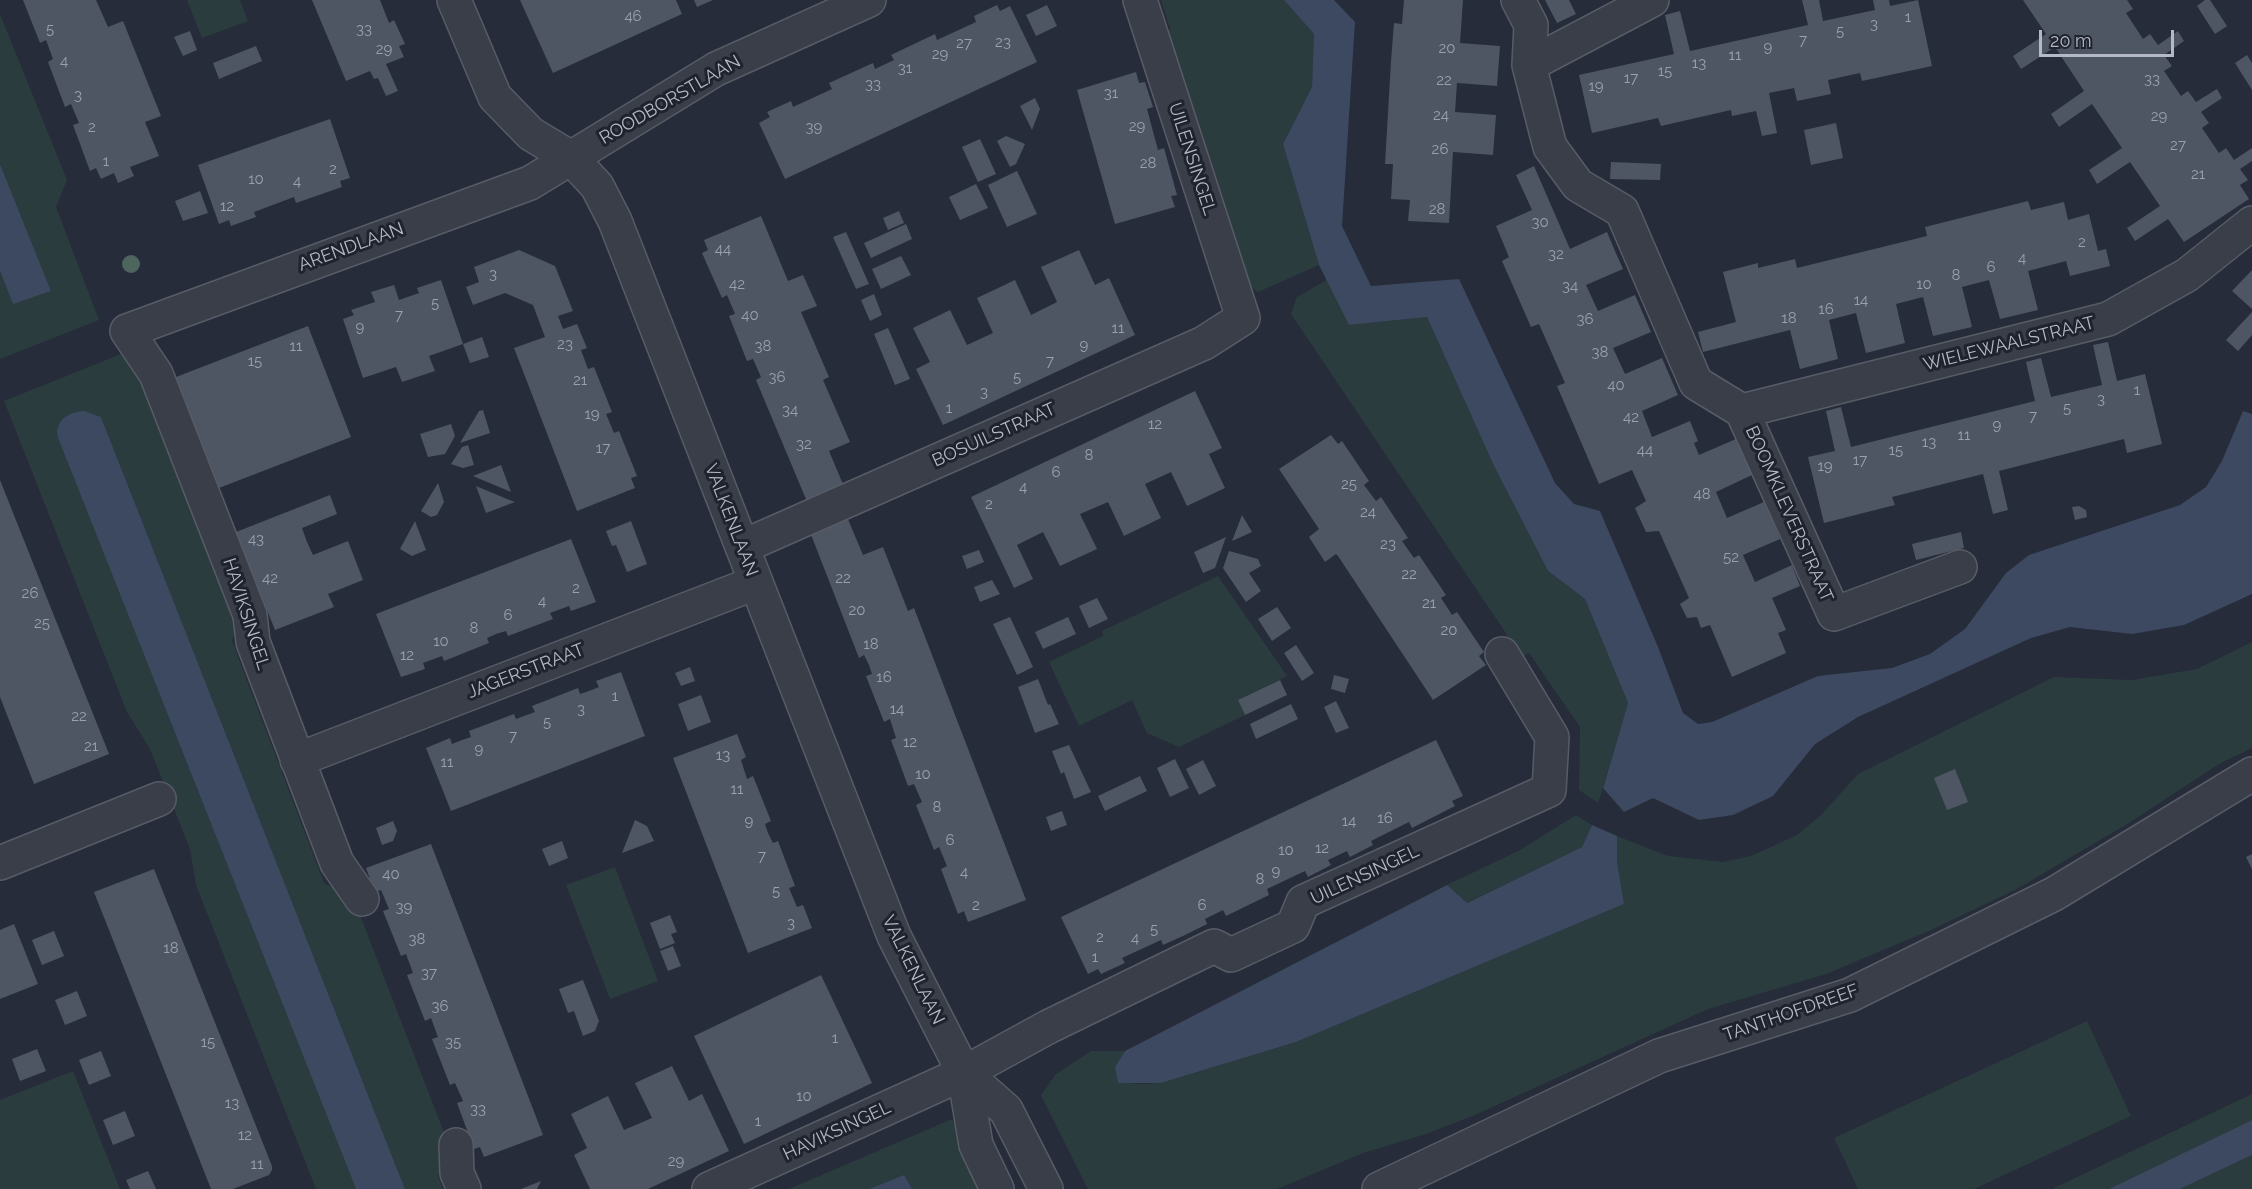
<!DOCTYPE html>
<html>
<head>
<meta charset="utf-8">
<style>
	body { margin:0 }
	#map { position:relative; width:2252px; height:1189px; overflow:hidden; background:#262c39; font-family:Raleway,sans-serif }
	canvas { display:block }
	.scale { position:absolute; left:2039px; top:30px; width:135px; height:27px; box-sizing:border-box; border:3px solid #b4b9c5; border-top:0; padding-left:8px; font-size:18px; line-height:21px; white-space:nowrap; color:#b4b9c5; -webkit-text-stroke:4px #1e232e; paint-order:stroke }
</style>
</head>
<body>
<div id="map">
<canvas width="2252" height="1189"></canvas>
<div class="scale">20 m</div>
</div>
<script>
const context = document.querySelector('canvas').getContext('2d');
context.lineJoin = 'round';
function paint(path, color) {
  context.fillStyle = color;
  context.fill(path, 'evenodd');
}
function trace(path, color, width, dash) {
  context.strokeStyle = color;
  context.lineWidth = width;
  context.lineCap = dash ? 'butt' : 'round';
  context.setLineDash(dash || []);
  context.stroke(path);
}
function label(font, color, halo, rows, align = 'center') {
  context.font = font + ' Raleway,sans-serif';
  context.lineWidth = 6;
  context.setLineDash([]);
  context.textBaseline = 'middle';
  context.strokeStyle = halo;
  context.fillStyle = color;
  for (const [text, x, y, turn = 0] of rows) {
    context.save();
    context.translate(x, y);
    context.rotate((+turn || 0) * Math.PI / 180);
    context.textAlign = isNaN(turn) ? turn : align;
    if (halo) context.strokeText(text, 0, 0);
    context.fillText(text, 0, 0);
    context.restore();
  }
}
paint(new Path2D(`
	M187,0H240L248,21L202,38Z
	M1161,0H1284L1314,34L1312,87L1283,144L1319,265L1258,292L1242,281L1165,32L1170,29Z
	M0,14L67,180L56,207L99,320L0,359V271L13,303L51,291L0,164Z
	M1327,280L1349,325L1427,317L1494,466L1548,571L1585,599L1628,703L1598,803L1579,790L1580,727L1529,653L1522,657L1291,314L1297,297Z
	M126,352L146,378L240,620L232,641L324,883L353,897L450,1148L438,1176L443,1189H405L101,417L58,438L356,1189H316L196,885L190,849L150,749L127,712L4,401Z
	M1218,576L1287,676L1238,700L1245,715L1179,747L1147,733L1132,700L1079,726L1049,662L1103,636L1102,631Z
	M2252,642V748L2219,764L2129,823L2015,890L1931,930L1826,974L1708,1009L1475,1115L1426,1134L1363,1153L1277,1189H1088L1041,1095L1056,1074L1091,1051H1125L1115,1067L1118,1082L1139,1084L1161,1083L1296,1042L1624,904L1617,861V836L1668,856L1723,862L1751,856L1797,835L1822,814L1858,774L2054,677L2132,680L2197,669Z
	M1576,815L1592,825L1582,847L1466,903L1447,885L1520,850Z
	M615,867L658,981L610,999L566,885Z
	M2087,1021L2131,1116L1974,1189H1858L1834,1138Z
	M73,1071L120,1189H0V1100Z
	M2252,1094V1120L2109,1189H2052Z
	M952,1119L982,1189H912L904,1175L869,1189H789Z
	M2252,1155V1189H2180Z`), '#2b3c3e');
paint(new Path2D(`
	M1284,0H1334L1355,22L1342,226L1371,286L1459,279L1555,483L1574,504L1600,511L1658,647L1683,713L1698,724L1712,722L1818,676L1892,668L1930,654L1965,629L2006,573L2029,555L2180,505L2206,487L2222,461L2243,411L2252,414V594L2184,625L2132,634L2070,627L2031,638L1858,717L1815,744L1773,796L1733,815L1699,820L1653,798L1624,812L1603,788L1628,703L1585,599L1548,571L1494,466L1427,317L1349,325L1319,265L1283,144L1312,87L1314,34Z
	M0,164L51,291L13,304L0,271Z
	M84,411L101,417L405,1189H356L58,438C54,421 68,412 84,411Z
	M1592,825L1617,836V861L1624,904L1296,1042L1161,1083H1118L1115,1067L1125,1051L1447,885L1467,903L1582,847Z
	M2252,1120V1155L2180,1189H2109Z
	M904,1175L912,1189H869Z`), '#3d4960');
paint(new Path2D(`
	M23,0H96L108,27L123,21L161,116L145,122L159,156L130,167L134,176L118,183L114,173L101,179L96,168L90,171L73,125L79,123L71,104L65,107L48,62L53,59L46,40L40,43Z
	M312,0H380L389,23L394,20L405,44L399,46L404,57L386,64L398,91L386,96L378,78L374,79L370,71L346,81Z
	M520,0H676L682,14L553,73Z
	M694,0H713L697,7Z
	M1404,0H1463L1460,43L1500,46L1497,86L1457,83L1455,112L1496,115L1493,155L1453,152L1449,223L1408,221L1410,200L1391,199L1393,164H1385L1391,61L1394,23L1402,24Z
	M1545,0H1569L1576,14L1557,23Z
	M1802,0H1819L1823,21L1875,10L1873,0H1889L1890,6L1918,0L1932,66L1862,81L1860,73L1828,80L1831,94L1797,101L1794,88L1769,93L1777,133L1762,136L1756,111L1732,116L1731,110L1661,126L1658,118L1592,133L1579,75L1674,54L1665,15L1680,11L1690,51L1808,25Z
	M2023,0H2127L2133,9L2126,13L2143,39L2150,34L2158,45L2178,31L2184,41L2164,55L2172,66L2164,71L2181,96L2188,91L2196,102L2217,89L2222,98L2201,112L2209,123L2202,128L2219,153L2226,148L2234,160L2252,148V161L2240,169L2248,180L2240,185L2249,199L2184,242L2168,219L2135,241L2127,228L2160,206L2130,162L2097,184L2089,170L2122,148L2092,104L2059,127L2051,114L2084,91L2055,47L2021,69L2013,56L2046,34Z
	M2205,0H2210L2227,26L2215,34L2197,6Z
	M997,5L1000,11L1010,6L1037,62L785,179L759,123L770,117L767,112L791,101L793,107L832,89L829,83L873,63L875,69L894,60L891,55L935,34L937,40L976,22L974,16Z
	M1047,5L1057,26L1036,36L1026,15Z
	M190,31L197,50L183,56L174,37Z
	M256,46L262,61L219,79L213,63Z
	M2247,55L2252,63V90L2235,63Z
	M1136,72L1139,83L1145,82L1153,107L1147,109L1158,150L1164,148L1177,195L1171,196L1175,207L1115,224L1077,90Z
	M1035,98L1040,109L1032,130L1020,106Z
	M330,119L350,178L340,181L342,187L296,203L294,197L254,212L256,217L231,226L229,220L219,224L198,165Z
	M1836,123L1843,158L1811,165L1804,130Z
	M1006,136L1025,144L1016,164L1010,167L997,141Z
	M980,139L996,174L978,182L962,147Z
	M1611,162L1661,164L1660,180L1610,179Z
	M1534,166L1570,249L1607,232L1615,251L1623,269L1586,285L1598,311L1635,295L1651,332L1613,348L1625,374L1662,358L1678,395L1642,411L1652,437L1690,421L1698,441L1694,443L1699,455L1736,439L1752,475L1716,492L1727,518L1764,502L1772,520L1780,539L1743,555L1755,582L1792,565L1800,586L1772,598L1786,630L1778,633L1786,653L1732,677L1710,625L1701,628L1697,617L1687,618L1680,604L1689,598L1659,531L1646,532L1635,508L1646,501L1632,470L1599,484L1557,386L1565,383L1539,324L1531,327L1502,261L1509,257L1496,226L1532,210L1516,175Z
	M1017,171L1037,214L1007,227L988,185Z
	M976,184L988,208L960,220L949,197Z
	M200,191L208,213L183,221L175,201Z
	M2028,201L2031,210L2064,202L2068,220L2089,214L2098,251L2106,249L2110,266L2070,276L2066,261L2028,271L2038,310L2000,319L1989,280L1962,287L1972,327L1933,336L1923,297L1896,304L1905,343L1866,353L1856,313L1829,320L1838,359L1800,369L1790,330L1703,352L1698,332L1736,322L1723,272L1758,263V268L1795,259L1797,268L1927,236L1925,227Z
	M899,211L904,223L888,230L883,218Z
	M761,216L788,281L803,275L817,306L801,312L829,377L823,380L850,442L829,451L845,489L808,504L756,380L761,377L753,359L747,361L729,316L735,314L727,295L722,298L702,253L708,250L704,240Z
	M906,224L912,239L871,258L864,243Z
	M846,232L869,284L856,289L833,237Z
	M519,250L555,266L573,311L558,316L563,329L577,324L587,348L581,350L588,369L594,367L612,412L606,414L614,433L619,431L637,476L631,478L635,488L577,511L514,348L545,337L533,305L505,293L473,305L466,287L479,282L474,267Z
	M1079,250L1095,285L1109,278L1135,335L943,425L916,369L930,362L913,328L950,310L967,345L993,333L977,298L1015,280L1031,315L1057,302L1041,267Z
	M901,256L911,275L881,289L872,269Z
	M2252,270V309L2232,291Z
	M441,280L463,344L429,356L435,371L402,382L396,367L363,378L343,319L354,315L351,310L375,302L371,292L394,285L399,300L419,293L417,288Z
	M874,294L882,315L870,321L861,300Z
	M2252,312V335L2238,351L2226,340Z
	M308,326L351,437L219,488L176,377Z
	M888,328L910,379L895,385L874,334Z
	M482,337L489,357L470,363L463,344Z
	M2108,342L2117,381L2145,374L2162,444L2127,453L2124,439L1999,471L2008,510L1993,514L1983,474L1892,497L1895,505L1824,523L1808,457L1835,451L1826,411L1841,407L1851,447L2035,401L2026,362L2041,358L2051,397L2102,385L2093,345Z
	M1195,391L1222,448L1209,454L1225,488L1187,506L1171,472L1145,484L1161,518L1124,536L1108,502L1080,514L1097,549L1060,566L1043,532L1017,545L1033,579L1014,588L971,497Z
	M483,410L490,433L460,443L479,411Z
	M451,424L455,436L445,454L428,457L420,434Z
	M1331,435L1338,444L1342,441L1369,481L1364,485L1376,501L1381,497L1408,538L1402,541L1414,558L1419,555L1446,595L1441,598L1447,607L1452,615L1457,612L1484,652L1479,656L1486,665L1433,700L1338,556L1336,554L1325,562L1309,537L1319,529L1279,469Z
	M468,445L474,465L463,468L451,464L462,447Z
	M501,465L511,492L473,476Z
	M0,480L109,754L34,784L0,697Z
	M438,483L444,502L437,515L431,517L421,511Z
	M476,486L507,499L515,502L486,513Z
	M330,495L337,514L302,528L307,542L313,555L348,541L363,580L328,594L334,607L275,630L236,532Z
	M2079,506L2086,510L2087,517L2075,520L2072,507Z
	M1242,515L1252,532L1232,541Z
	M847,517L863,555L883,547L908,611L914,608L1026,900L968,922L964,911L958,914L941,869L947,866L939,847L934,850L916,805L922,802L914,784L908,786L891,740L896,738L890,719L884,722L866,676L872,674L869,665L864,655L859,658L810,532Z
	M415,521L426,550L412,556L400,549Z
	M631,521L647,564L627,572L616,545L612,546L606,531Z
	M1961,532L1964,548L1916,560L1912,544Z
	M1226,537L1215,568L1203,573L1194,552Z
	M571,539L596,602L571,611L569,606L550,613L553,619L508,636L506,631L496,634L487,638L489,643L444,661L442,656L423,663L425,669L401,677L376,614Z
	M979,550L984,562L967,569L962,556Z
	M1229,551L1258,559L1261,566L1249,573L1261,591L1246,602L1223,568Z
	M992,580L1000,594L980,602L974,587Z
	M1097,598L1108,619L1089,628L1079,606Z
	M1277,607L1291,628L1272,641L1258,619Z
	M1010,617L1033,667L1017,675L993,624Z
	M1068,617L1076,634L1043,649L1035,632Z
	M1296,645L1314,673L1302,681L1284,653Z
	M690,667L695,681L681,686L675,673Z
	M621,672L645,736L451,811L426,748L450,738L452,744L462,740L471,737L469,731L514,714L516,719L535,712L532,706L578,688L580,694L589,691L599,687L596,681Z
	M1334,675L1349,679L1345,693L1331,689Z
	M1038,679L1048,705L1050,704L1059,724L1035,733L1018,687Z
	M1280,680L1287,695L1245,715L1238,700Z
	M701,695L711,722L688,731L678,704Z
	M1336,701L1349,728L1336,733L1324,707Z
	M1291,704L1298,719L1256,739L1250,724Z
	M737,734L746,757L741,760L747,779L753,776L771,821L765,824L768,833L773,843L778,841L795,886L789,888L797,907L803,905L812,928L748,953L673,758Z
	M1436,740L1463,796L1452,801L1455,806L1412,828L1409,822L1371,841L1373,845L1350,857L1347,851L1328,860L1331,865L1308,877L1305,871L1267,889L1269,895L1226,916L1223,910L1205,919L1207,924L1185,935L1163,945L1161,940L1122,958L1125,963L1101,974L1098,969L1088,974L1061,917Z
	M1069,745L1091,792L1074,799L1064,772L1061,774L1052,751Z
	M1175,759L1189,788L1170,797L1157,768Z
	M1203,760L1216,786L1199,795L1186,769Z
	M1955,769L1968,802L1947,810L1934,778Z
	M1140,776L1147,791L1105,811L1098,796Z
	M1062,811L1067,825L1051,831L1046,817Z
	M635,820L647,826L654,841L622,853Z
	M393,821L397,831L393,841L382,845L376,828Z
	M562,841L568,858L549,866L542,849Z
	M431,844L543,1135L484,1157L480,1147L474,1149L457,1103L463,1101L455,1083L450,1085L432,1039L438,1037L431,1018L425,1021L407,975L413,973L406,954L401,956L383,911L389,909L381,890L375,892L366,868Z
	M2252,854V869L2246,857Z
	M154,869L272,1166V1170L269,1175L233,1189H211L94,892Z
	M670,915L677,932L671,934L675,943L660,949L650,923Z
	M14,924L38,984L0,999V930Z
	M54,931L64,956L42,965L32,940Z
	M673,946L681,966L668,971L660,951Z
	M821,975L872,1083L744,1144L694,1036Z
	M583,980L599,1021L595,1031L583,1036L574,1011L568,1013L559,989Z
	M77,991L87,1016L65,1025L55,1000Z
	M37,1049L46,1071L20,1081L12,1059Z
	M101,1051L111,1076L89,1085L79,1060Z
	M672,1066L689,1101L702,1094L729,1151L648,1189H590L574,1155L587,1148L571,1114L608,1096L624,1130L652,1118L635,1083Z
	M125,1111L135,1136L113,1145L103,1120Z
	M148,1171L156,1189H130L126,1180Z
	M541,1181L537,1189H521Z`), '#4e5664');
const minor = new Path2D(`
	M454,0L495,97L531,134L571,158L597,186L615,221L894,936L964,1073L976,1145L997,1189
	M1518,0L1531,25L1529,65L1550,147L1578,185L1622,211L1696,383L1742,411L1834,614L1960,567
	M1529,65L1652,0
	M1742,411L2108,319L2187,275L2252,223
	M742,547L1204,343L1243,318L1140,0
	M297,760L755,583
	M0,863L159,799
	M362,899L337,863L253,642L250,615L156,374L127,331L530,183L716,69L869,0
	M964,1073L1006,1110L1046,1189
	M456,1145L457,1173L464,1189
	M709,1189L964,1073L1048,1027L1214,946L1231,955L1293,926L1303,902L1549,790L1552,737L1502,654`);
const tertiary = new Path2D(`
	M1379,1189L1659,1056L1850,995L2054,894L2252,774`);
trace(minor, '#575c67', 36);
trace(tertiary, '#575c67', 36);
trace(minor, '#393e49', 33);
trace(tertiary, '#393e49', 33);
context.fillStyle = '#4e655d';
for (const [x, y] of [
	[131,264]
]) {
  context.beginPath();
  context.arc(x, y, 9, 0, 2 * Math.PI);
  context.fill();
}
label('15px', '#9aa0ad', null, [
	["46",633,16],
	["1",1908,17],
	["3",1874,24],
	["5",50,29],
	["33",364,29],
	["5",1840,31],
	["7",1803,40],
	["23",1003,42],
	["27",964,43],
	["9",1768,47],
	["20",1447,48],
	["29",384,49],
	["29",940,54],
	["11",1735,55],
	["4",64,61],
	["13",1699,63],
	["31",905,68],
	["15",1665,71],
	["17",1631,78],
	["33",2152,79],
	["22",1444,80],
	["33",873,84],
	["19",1596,86],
	["31",1111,93],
	["3",78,95],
	["24",1441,115],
	["29",2159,116],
	["29",1137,126],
	["2",92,127],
	["39",814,127],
	["27",2178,145],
	["26",1440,149],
	["1",106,161],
	["28",1148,163],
	["2",333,169],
	["21",2198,174],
	["10",256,179],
	["4",297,181],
	["12",227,206],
	["28",1437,209],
	["30",1540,222],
	["2",2082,242],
	["44",723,249],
	["32",1556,254],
	["4",2022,258],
	["6",1991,267],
	["3",493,274],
	["8",1956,275],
	["42",737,284],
	["10",1924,284],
	["34",1570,286],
	["14",1861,300],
	["5",435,303],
	["16",1826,309],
	["7",399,315],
	["40",750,315],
	["18",1789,318],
	["36",1585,319],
	["9",360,327],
	["11",1118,328],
	["23",565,344],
	["9",1084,345],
	["11",296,346],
	["38",763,346],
	["38",1600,352],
	["15",255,361],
	["7",1050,361],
	["36",777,377],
	["5",1017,377],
	["21",580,380],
	["40",1616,385],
	["1",2137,390],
	["3",984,392],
	["3",2101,399],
	["1",949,408],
	["5",2067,408],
	["34",790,410],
	["19",592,414],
	["7",2033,416],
	["42",1631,417],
	["12",1155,424],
	["9",1997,425],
	["11",1964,435],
	["13",1929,442],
	["32",804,444],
	["17",603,448],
	["44",1645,450],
	["15",1896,450],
	["8",1089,455],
	["17",1860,460],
	["19",1825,466],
	["6",1056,472],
	["25",1349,484],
	["4",1023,487],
	["48",1702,494],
	["2",989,504],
	["24",1368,512],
	["43",256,539],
	["23",1388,544],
	["52",1731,557],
	["22",1409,574],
	["42",270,578],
	["22",843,578],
	["2",576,588],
	["26",30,593],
	["4",542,601],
	["21",1429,603],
	["20",857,610],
	["6",508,615],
	["25",42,623],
	["8",474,628],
	["20",1449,630],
	["10",441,641],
	["18",871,644],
	["12",407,655],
	["16",884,677],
	["1",615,696],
	["3",581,709],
	["14",897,709],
	["22",79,716],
	["5",547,722],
	["7",513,736],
	["12",910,742],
	["21",91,746],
	["9",479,749],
	["13",723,755],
	["11",447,762],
	["10",923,774],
	["11",737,789],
	["8",937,807],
	["16",1385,818],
	["9",749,821],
	["14",1349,821],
	["6",950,840],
	["12",1322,848],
	["10",1286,850],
	["7",762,856],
	["9",1276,871],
	["4",964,872],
	["40",391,874],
	["8",1260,879],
	["5",776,891],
	["2",976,905],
	["6",1202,905],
	["39",404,907],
	["3",791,923],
	["5",1154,929],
	["2",1100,937],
	["4",1135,938],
	["38",417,939],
	["18",171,948],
	["1",1095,957],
	["37",429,973],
	["36",440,1006],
	["1",835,1038],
	["15",208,1042],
	["35",453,1042],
	["10",804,1096],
	["13",232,1103],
	["33",478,1109],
	["1",758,1121],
	["12",245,1135],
	["29",676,1161],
	["11",257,1164]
]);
label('18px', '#b4b9c5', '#1e232e', [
	["ROODBORSTLAAN",670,100,-30],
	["UILENSINGEL",1192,159,72],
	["ARENDLAAN",351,247,-20],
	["WIELEWAALSTRAAT",2009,344,-14],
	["BOSUILSTRAAT",994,435,-24],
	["BOOMKLEVERSTRAAT",1789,514,66],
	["VALKENLAAN",731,520,69],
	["HAVIKSINGEL",246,614,72],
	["JAGERSTRAAT",526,671,-21],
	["UILENSINGEL",1365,875,-25],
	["VALKENLAAN",913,970,64],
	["TANTHOFDREEF",1791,1013,-19],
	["HAVIKSINGEL",837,1131,-25]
]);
</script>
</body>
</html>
